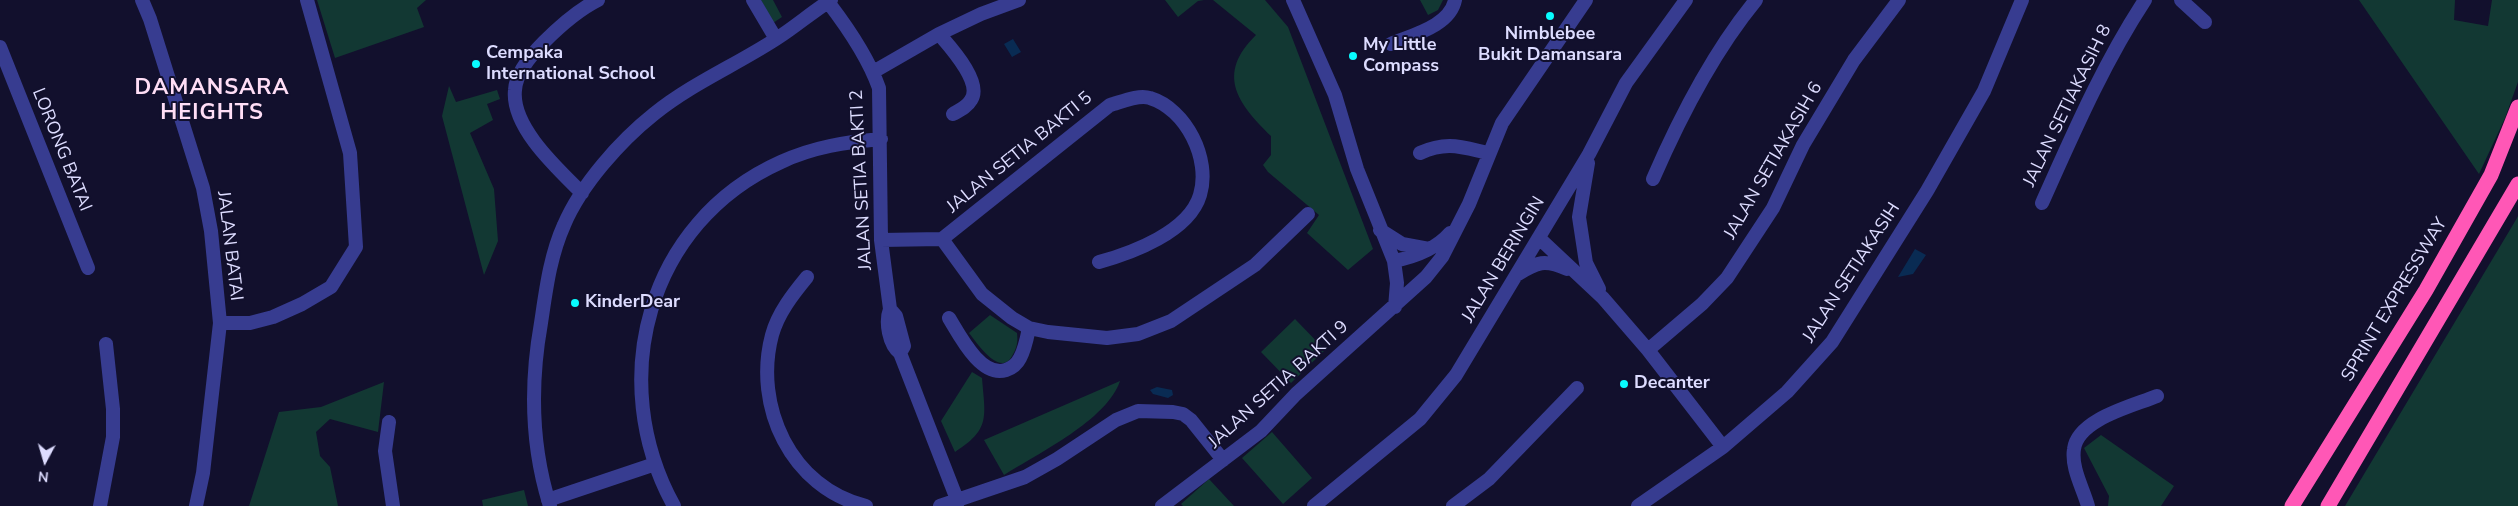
<!DOCTYPE html>
<html>
<head>
<meta charset="utf-8">
<style>
	body { margin:0 }
	#map { position:relative; width:2518px; height:506px; overflow:hidden; background:#12102d; font-family:"Nunito Sans",sans-serif }
	canvas { display:block }
	.north { position:absolute; left:20px; top:436px; width:50px; height:50px; -webkit-text-stroke:4px #12102d; paint-order:stroke; rotate:186deg; font-size:14px; font-weight:700; line-height:20px; text-align:center; color:#dddcff }
	.north::after { content:''; display:block; margin:auto; width:18px; height:22px; background:#dddcff; clip-path:polygon(50% 0,100% 100%,50% 72%,0 100%) }
</style>
</head>
<body>
<div id="map">
<canvas width="2518" height="506"></canvas>
<div class="north">N</div>
</div>
<script>
const context = document.querySelector('canvas').getContext('2d');
context.lineJoin = 'round';
function paint(path, color) {
  context.fillStyle = color;
  context.fill(path, 'evenodd');
}
function trace(path, color, width, dash) {
  context.strokeStyle = color;
  context.lineWidth = width;
  context.lineCap = dash ? 'butt' : 'round';
  context.setLineDash(dash || []);
  context.stroke(path);
}
function label(font, color, halo, rows, align = 'center') {
  context.font = font + ' "Nunito Sans",sans-serif';
  context.lineWidth = 4;
  context.setLineDash([]);
  context.textBaseline = 'middle';
  context.strokeStyle = halo;
  context.fillStyle = color;
  for (const [text, x, y, turn = 0] of rows) {
    context.save();
    context.translate(x, y);
    context.rotate((+turn || 0) * Math.PI / 180);
    context.textAlign = isNaN(turn) ? turn : align;
    if (halo) context.strokeText(text, 0, 0);
    context.fillText(text, 0, 0);
    context.restore();
  }
}
paint(new Path2D(`
	M317,0H426L417,8L424,27L335,58Z
	M761,0H773L782,17L773,23Z
	M1165,0H1204L1198,1L1178,17Z
	M1213,0H1265L1288,27L1373,249L1348,270L1307,233L1319,215L1268,172L1263,165L1271,155V136C1237,103 1216,74 1256,35Z
	M1420,0H1443L1438,10L1428,15Z
	M2359,0H2455L2454,20L2488,26L2492,0H2518V82L2505,118L2479,174Z
	M449,86L456,102L497,90L500,99L487,104L493,120L470,133L494,189L498,241L484,275L442,116Z
	M2518,216V506H2345L2517,218Z
	M990,315L1017,333C1018,342 1017,348 1012,356C1000,378 976,342 969,333Z
	M1295,319L1325,350L1291,383L1261,352Z
	M972,372L982,378C985,417 991,429 955,452L941,421Z
	M1120,381C1107,420 1039,453 1004,475L984,440Z
	M384,382L378,432L330,419L316,432L320,456L330,467L338,506H249L279,412L321,407Z
	M1272,432L1312,478L1283,504L1242,458Z
	M2101,435L2174,486L2161,506H2108L2109,496L2084,448Z
	M1209,479L1234,506H1183L1181,504Z
	M524,490L528,506H483L482,500Z`), '#123833');
paint(new Path2D(`
	M1013,39L1021,52L1012,57L1004,44Z
	M1915,249L1926,255L1913,274L1898,277Z
	M1157,387L1172,390L1173,395L1168,398L1153,394L1150,390Z`), '#092b53');
trace(new Path2D(`
	M142,0L150,19L203,188L211,231L220,323L203,473L196,506
	M753,0L776,39
	M1293,0L1335,95L1357,169L1394,261L1397,283L1395,307
	M2181,0L2205,22
	M828,2C848,28 868,57 879,88L881,240L890,309C885,322 889,345 900,353L958,502
	M939,34C950,47 983,82 971,100C967,107 960,110 953,114
	M1391,44C1412,35 1450,26 1455,0
	M0,47L88,268
	M873,72L939,34L981,14L1019,0
	M1420,153C1447,141 1461,147 1488,153
	M1588,163L1579,217L1586,263L1599,289
	M1653,179C1679,119 1714,51 1756,0
	M582,193C558,169 511,127 515,90C516,72 532,54 544,42C560,26 578,10 598,0
	M2042,203C2073,134 2103,64 2145,0
	M1380,230L1402,244L1429,249
	M1539,238L1603,298L1648,350L1723,447
	M942,239L982,294L1012,318L1029,328L1048,332L1107,338L1138,334L1171,321L1255,265L1308,214
	M881,240L942,239L1110,105C1121,102 1139,94 1150,98C1186,109 1211,159 1200,195C1189,232 1132,253 1099,262
	M1394,261C1414,257 1436,249 1450,233
	M1518,274C1537,262 1545,259 1567,269
	M807,277C793,294 778,313 772,335C753,406 791,488 866,506
	M890,309L896,316L904,346L900,353
	M949,318C960,336 981,378 1006,370C1012,368 1017,364 1020,358C1025,349 1027,338 1029,328
	M220,323H250L273,317L302,304L331,287L356,247L350,153L307,0
	M1648,350L1702,304L1727,278L1773,208L1803,145L1854,60L1899,0
	M389,422L385,451L393,506
	M548,500L655,464
	M100,506L113,437V409L106,344
	M550,506C531,446 530,385 541,323C546,290 550,256 564,225C581,185 620,141 654,114C691,84 736,65 776,39C795,27 812,12 831,0
	M674,506C605,381 647,222 781,162C813,147 846,142 881,139
	M940,506L1025,477L1057,459L1116,420L1138,411L1173,412L1183,414L1191,420L1223,460
	M1162,506L1261,431L1296,394L1426,277L1442,257L1469,204L1502,123L1586,0
	M1314,506L1420,419L1456,375L1589,154L1626,83L1686,0
	M1453,506L1489,479L1577,388
	M1638,506L1723,447L1787,392L1832,342L1927,191L1984,91L2022,0
	M2088,506C2083,488 2071,468 2074,449C2078,419 2133,406 2157,396`), '#373c90', 14);
trace(new Path2D(`
	M2292,506L2426,290L2491,175L2518,107
	M2328,506L2518,184`), '#ff57b6', 15);
for (const [x, y, r, color] of [
	[1550,16,5,"#08fcff"],
	[1353,56,5,"#08fcff"],
	[476,64,5,"#08fcff"],
	[575,303,5,"#08fcff"],
	[1624,384,5,"#08fcff"]
]) {
  const dot = new Path2D();
  dot.arc(x, y, r, 0, 2 * Math.PI);
  context.fillStyle = color;
  context.fill(dot);
  trace(dot, '#12102d', 2);
}
label('bold 18px', '#dddcff', '#12102d', [
	["Nimblebee",1550,35,"center"],
	["Bukit Damansara",1550,56,"center"],
	["My Little",1363,46],
	["Compass",1363,67],
	["Cempaka",486,54],
	["International School",486,75],
	["KinderDear",585,303],
	["Decanter",1634,384]
], 'left');
label('18px', '#dddcff', '#12102d', [
	["JALAN SETIAKASIH 8",2068,106,-64],
	["LORONG BATAI",61,150,68],
	["JALAN SETIA BAKTI 5",1020,153,-39],
	["JALAN SETIAKASIH 6",1774,161,-60],
	["JALAN SETIA BAKTI 2",862,180,-93],
	["JALAN BATAI",229,246,83],
	["JALAN BERINGIN",1504,260,-59],
	["JALAN SETIAKASIH",1852,273,-57],
	["SPRINT EXPRESSWAY",2395,300,-59],
	["JALAN SETIA BAKTI 9",1279,385,-42]
]);
context.letterSpacing = '1px';
label('bold 22px', '#ffdef6', '#12102d', [
	["DAMANSARA",212,89],
	["HEIGHTS",212,114]
]);
context.letterSpacing = '0px';
</script>
</body>
</html>
